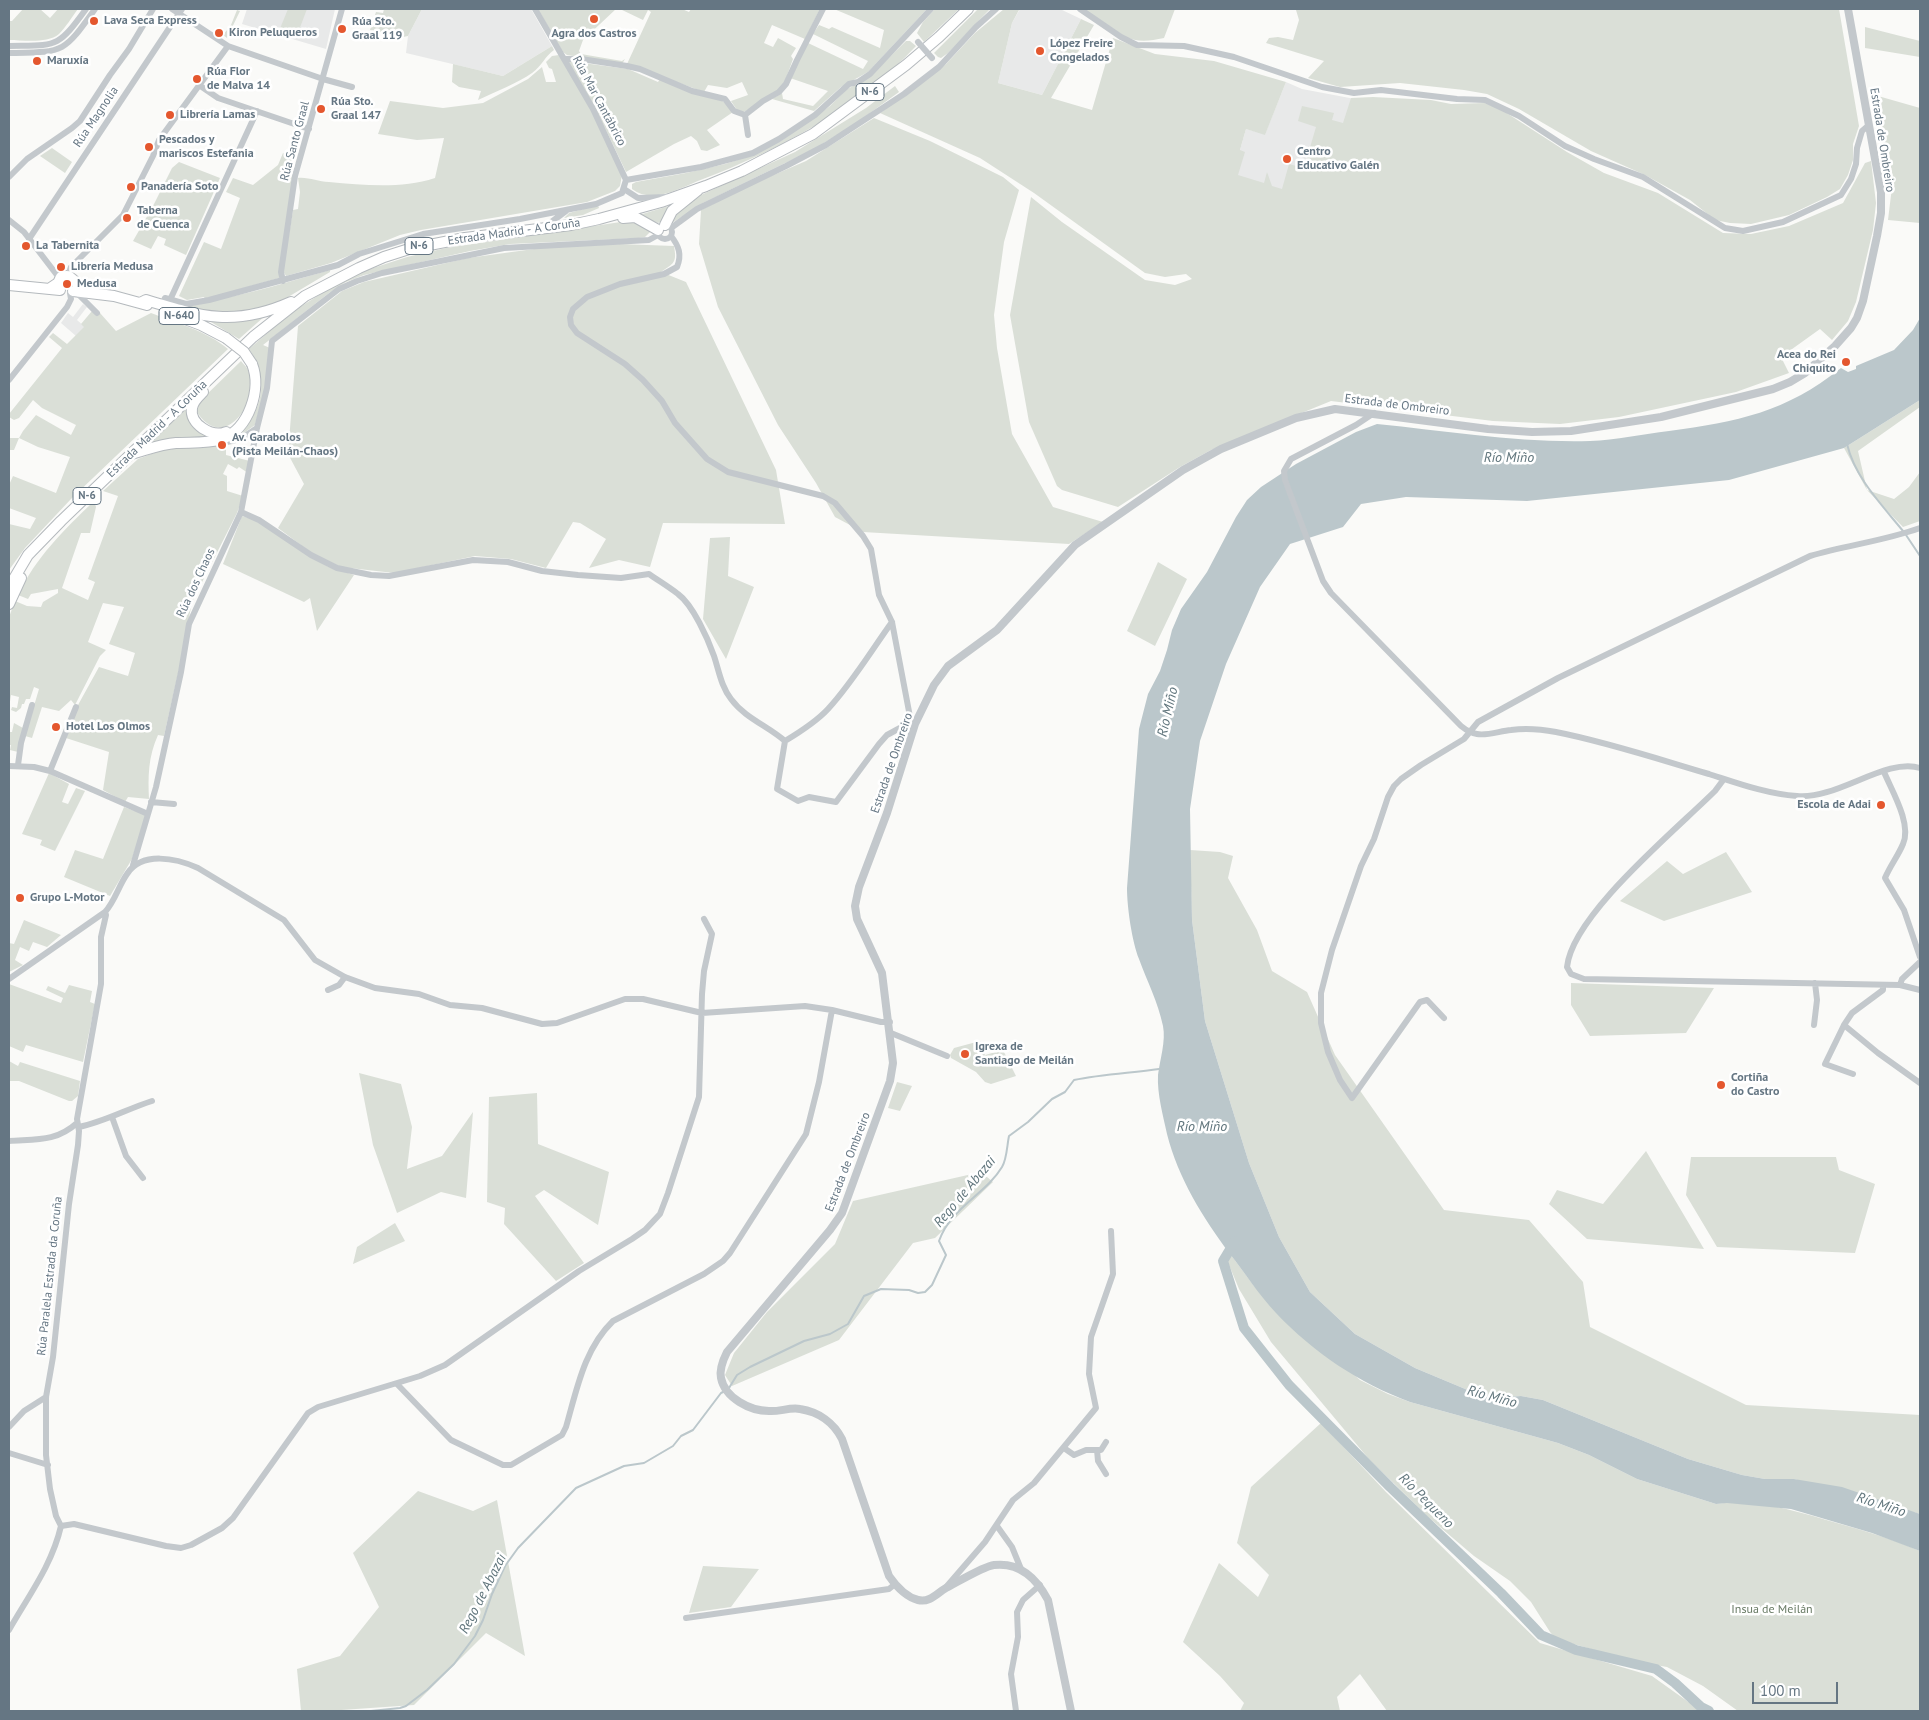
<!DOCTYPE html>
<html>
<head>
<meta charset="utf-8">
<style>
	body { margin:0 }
	#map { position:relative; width:1929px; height:1720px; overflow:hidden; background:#fafaf8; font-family:"PT Sans",sans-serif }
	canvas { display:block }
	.frame { position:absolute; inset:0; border:10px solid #657683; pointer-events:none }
	.scale { position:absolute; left:1752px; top:1682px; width:86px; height:22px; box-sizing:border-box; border:2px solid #657683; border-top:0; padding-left:6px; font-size:15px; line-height:18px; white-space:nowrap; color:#657683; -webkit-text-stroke:4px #fff; paint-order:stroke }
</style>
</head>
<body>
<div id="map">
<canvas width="1929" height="1720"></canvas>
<div class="frame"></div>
<div class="scale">100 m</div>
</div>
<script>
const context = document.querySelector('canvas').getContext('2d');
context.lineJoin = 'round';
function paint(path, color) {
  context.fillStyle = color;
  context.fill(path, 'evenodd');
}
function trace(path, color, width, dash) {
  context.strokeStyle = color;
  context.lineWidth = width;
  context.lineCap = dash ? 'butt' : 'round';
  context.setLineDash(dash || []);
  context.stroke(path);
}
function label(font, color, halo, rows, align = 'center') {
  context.font = font + ' "PT Sans",sans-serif';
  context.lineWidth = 5;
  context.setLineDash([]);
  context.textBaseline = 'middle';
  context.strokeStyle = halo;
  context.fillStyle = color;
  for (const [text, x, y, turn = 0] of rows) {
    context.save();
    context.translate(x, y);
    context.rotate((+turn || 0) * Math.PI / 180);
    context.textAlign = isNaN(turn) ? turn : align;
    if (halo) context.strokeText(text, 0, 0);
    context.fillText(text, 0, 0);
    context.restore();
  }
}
paint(new Path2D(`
	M247,9H335L326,49L242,24Z
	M422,9H531L552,46L503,76L406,53L408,36Z
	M1020,9H1060L1081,19L1042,95L998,83L1012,23Z
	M1286,82L1302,89L1355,99L1314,210L1234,186L1240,150L1246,129L1265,134Z
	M83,304L87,307L77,320L85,327L76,336L61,323L68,313L73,317Z`), '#e8e9e9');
paint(new Path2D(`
	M23,9H40L50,18L58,9H78C72,17 66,27 59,34C47,44 23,40 9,40V21H12Z
	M288,9H307L296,38L279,31Z
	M384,9H422L408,36L403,37L370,30L376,12L383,13Z
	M538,9H682L689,12L691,9H820L805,39L772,25L764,43L773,47L778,38L796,48L791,56L793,59L784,84L777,92L744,112L737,110L731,101L748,95L742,82L727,88L708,85L704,92L627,64L651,12L648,10L643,20L620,9H616L583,40L579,51L581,54L622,61L625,59L622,64L567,55L563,52Z
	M834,9H927L868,72L841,87L814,111L772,99L782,93L783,99L813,106L828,91L790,78L808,43L863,69L868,61L813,34L819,25L829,29L832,27L880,48L884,30Z
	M935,9H959L924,42L917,33L923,22Z
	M978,9H990L948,53L941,58L938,57L934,53Z
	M1004,9L1019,10L1012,23L998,83L1042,95L1081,19L1094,25L1051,98L1092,110L1113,38L1155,54L1214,61L1286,82L1265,135L1246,129L1240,150L1245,152L1238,175L1264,183L1267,172L1272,186L1282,189L1289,164L1304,168L1316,127L1298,121L1302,106L1334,113L1332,120L1343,123L1351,98L1373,97L1431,100L1451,104L1485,103L1502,110L1567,152L1604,173L1658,193L1723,233L1751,234L1789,226L1843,203L1865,163L1871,161L1876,203L1873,230L1856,302L1848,321L1832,340L1820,329L1781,357L1789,373L1736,392L1619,417L1560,424L1493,421L1331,401L1211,450L1180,467L1118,507L1062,490L1057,486L1029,422L1010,315L1031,197L1062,222L1145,280L1175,285L1192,279L1186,274L1165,277L1145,273L1034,193L980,158L880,113L946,64L975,33Z
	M1084,9H1175L1164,38C1149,41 1138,43 1124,36Z
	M1293,9H1839L1859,126L1853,144V160L1848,175L1840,189L1827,197L1789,215L1751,224L1730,223L1715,220L1690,200L1645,175L1591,151L1519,109L1487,94L1464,90L1400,83L1340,87L1308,78L1324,61L1266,43L1269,38L1278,37L1293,40L1299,20L1296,10Z
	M237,10L240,11L227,38L223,35L231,25Z
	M1865,27L1920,41V57L1865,48Z
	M906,41H910L916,46C861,106 779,150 703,179C682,187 653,205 632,189V184L636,182L686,173L725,164L752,155L781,141L830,106L847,89L867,79Z
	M552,46L554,50C545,56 542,66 532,73C518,83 495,92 478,100L481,91L459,87L452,82L453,64L503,76Z
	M559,55L592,111L622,175L620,186L615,191L587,202L421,230L400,235L331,263L286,276L283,271L293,210L298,209L300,192L298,178C309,177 318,182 329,182C364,185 401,189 435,178L444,138L417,140L378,134L390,101L443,108L483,103L528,79L542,67L546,82H556L552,69L549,68L546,62L552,56Z
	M568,61L628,69L658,82L660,79L722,101L729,105L733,112L707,130L720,145L707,151L701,150L697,141L691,136L674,144L626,172L605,128Z
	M895,86L899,92L855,124L814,149L703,203L672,223L670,220L679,210L701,195L795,152L866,108Z
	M1871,94L1920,108V223L1888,220L1892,187Z
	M874,118L930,141L1003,177L1019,190L1004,242L994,315L997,348L1012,434L1053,507L1103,522L1069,544L863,532L835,517L816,483L778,425L718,307L699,244L701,210L755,183L806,161Z
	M52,148L72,162L65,173L40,156Z
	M283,153L293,157C294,167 291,176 292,186L279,278L205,299L204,297L187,300L179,296L204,242L221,249L240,198L226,192L233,178L253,185L278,165Z
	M179,162L220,178L186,255L164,245L166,239L158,236L151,249L133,241L153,206L172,168Z
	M679,203L663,221L658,223L639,215Z
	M598,205L599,208L583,215L564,218L569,213Z
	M634,220L652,230L645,237L639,238L510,244L470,251L364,275L346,282L329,293L263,345L270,348L267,380L255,425L237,438L230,440C236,434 244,428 250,420C266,399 264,370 249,349L272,329L300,307L327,290L367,270L407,257L446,248Z
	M620,244L674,246C677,263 674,263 661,272L686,282L776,470L785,524L663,523L650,567L619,560L589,568L606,539L580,523L573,522L546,568L511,559L475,556L394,573L341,567L313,554L278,528L304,484L288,454L298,326L342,291L364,282L468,258L541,248Z
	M330,270V272L273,306L230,315L175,306C228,300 279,285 330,270Z
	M92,311L100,313L116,331L151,313C176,323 207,331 228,349L71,499L25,548L9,570V524L30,529L36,518L9,508V485L13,476L56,493L70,457L38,447L19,438L14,450H9V438H19L23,431L36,415L71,435L76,425L42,408L33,400L19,418L14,420L9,417V414L62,348L49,337L53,333L67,344L84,327L81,324Z
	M266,315L239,339L206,319Z
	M241,361C243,364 247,367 248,370C262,400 223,457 195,409L199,402Z
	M1920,400V407L1858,451L1867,490L1894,499L1909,487L1920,472V521L1903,527L1867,490L1844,448Z
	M187,408L188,414L215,436L145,448Z
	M226,444V455L250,461L248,473L239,467L237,469L228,464L223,474L227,476V491L243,496L237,513L192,602L179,669L164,736L158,735C148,757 148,777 149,799L128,797L125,802L103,790L109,752L66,738L78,705L99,667L128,676L135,653L109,644L124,607L103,603L88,642L106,650L100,656L75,705L71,700L59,711L42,707L32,738L25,736L39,689L34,687L30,699H26L24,704H22L21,708L16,712L11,710L12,707L17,708L19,697L11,695L9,708V617L15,601L27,606L41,607L43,602L58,593V589L31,594L28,599L18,595C36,557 64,530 94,501L96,507L90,533H81L62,588L88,600L95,582L88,579L118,496L103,491L138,459L162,450Z
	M242,516L258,521L327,566L354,575L317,631L310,598L304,602L223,564Z
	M730,537L728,576L754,587L726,659L703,619L710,538Z
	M1158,562L1187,579L1155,646L1127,631Z
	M14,723L23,728L18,752L10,750L11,745H9V732H12Z
	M49,773L69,784L62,802L68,804L76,788L85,791L55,851L40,845L42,840L22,834Z
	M124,807L146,815L132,859L110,896L64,877L75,850L103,859Z
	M1190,850L1220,852L1233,856L1228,878L1257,930L1272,971L1307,992L1335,1055L1444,1210L1529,1220L1583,1282L1590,1327L1746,1405L1920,1415V1514L1794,1479H1765L1742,1475L1688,1459L1543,1400L1521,1396L1494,1398L1482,1396L1415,1368L1355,1334L1310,1292L1279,1237L1249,1163L1205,1021L1192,920Z
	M1726,852L1752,892L1664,921L1620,901L1667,861L1683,874Z
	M24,920L61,935L47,947L33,942L29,951L20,947L15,960L23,965L9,972V943L14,944Z
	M1571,983L1714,988L1686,1033L1590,1036L1571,1005Z
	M9,984L61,1003L63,998L46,990L48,986L65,993L69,985L92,991L90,1002L95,1004L83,1062L26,1045L23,1052L9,1046Z
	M980,1041L985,1055L1003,1050L1016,1076L991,1084L985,1082L976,1072L951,1058L950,1055L954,1048Z
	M9,1061L18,1066L20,1062L80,1081L78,1096L72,1101H69L19,1081H9Z
	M359,1073L401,1084L412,1127L407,1169L442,1156L473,1112L466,1198L441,1192L397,1213L373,1145Z
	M897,1082L912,1086L900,1111L888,1108Z
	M537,1093L538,1144L609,1172L598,1225L544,1190L535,1196L584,1263L556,1281L504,1224L505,1208L487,1202L489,1097Z
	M1646,1151L1704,1249L1587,1239L1549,1204L1557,1190L1603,1204Z
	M1691,1157H1836L1839,1170L1875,1184L1855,1253L1717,1247L1686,1195Z
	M981,1172L993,1182L935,1238L913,1243L839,1340L732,1386L725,1375L734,1353L767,1312L835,1244L853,1201Z
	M395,1223L405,1241L353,1264L357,1247Z
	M1231,1255L1254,1286L1360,1380L1388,1394L1410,1402L1558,1443L1589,1455L1637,1479L1716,1504C1757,1498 1798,1512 1837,1523C1865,1531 1893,1539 1920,1551V1711H1738L1703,1686L1667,1667L1633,1661L1556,1639L1550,1632L1531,1602L1510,1581L1474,1556L1427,1516L1368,1458L1271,1342L1239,1289L1227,1260Z
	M1321,1423L1386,1492L1540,1643L1652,1676L1701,1711H1387L1360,1674L1337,1697L1340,1711H1240L1244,1703L1220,1676L1183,1642L1219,1563L1258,1597L1269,1575L1237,1543L1251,1487Z
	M418,1491L473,1511L497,1500L525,1656L486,1633L414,1705L327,1711H301L297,1669L340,1656L379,1607L353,1553Z
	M703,1566L759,1569L731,1607L689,1613Z`), '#dadfd7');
paint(new Path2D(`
	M1920,318V400L1844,448L1729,480L1527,501L1406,497L1361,504L1343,527L1290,544L1260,587L1226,664L1200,741L1190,809L1192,920L1205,1021L1249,1163L1279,1237L1310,1292L1355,1334L1415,1368L1482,1396L1494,1398L1521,1396L1543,1400L1688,1459L1742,1475L1765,1479H1794L1842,1487L1920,1514V1551L1872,1533L1791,1509L1727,1503L1716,1504L1637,1479L1589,1455L1558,1443L1410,1402C1359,1383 1314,1353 1276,1313C1259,1295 1245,1273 1230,1254C1203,1218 1178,1178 1167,1134C1163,1115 1157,1094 1158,1075C1160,1059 1166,1041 1163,1026C1158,1002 1147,981 1139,959C1132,941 1127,907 1127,888L1139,729L1148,694L1160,671L1167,650L1172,630L1181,609L1207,572L1236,517L1247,500L1261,487L1296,464L1356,432L1377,424C1447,431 1519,443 1590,441C1616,440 1643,434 1669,431C1737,422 1786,412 1841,368L1848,372L1856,369V366L1894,350L1913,330Z`), '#bbc7cb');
trace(new Path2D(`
	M1847,444C1855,478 1882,505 1903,531
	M1906,535L1920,556
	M729,1388L737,1375L750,1367L804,1341L830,1334L848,1324L864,1296L881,1289L909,1290L918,1293L925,1292L932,1285L946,1255L939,1241C951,1207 986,1194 1002,1167C1007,1159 1007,1145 1009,1136L1028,1122L1052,1099L1065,1092L1074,1080C1102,1074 1131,1073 1159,1069
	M371,1711L400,1708L406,1706L427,1690L454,1664L475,1636L483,1620L492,1594L505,1566L518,1548L576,1488L624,1466L644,1463L673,1446L681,1436L693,1430L721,1393L725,1391`), '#bbc7cb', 2);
trace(new Path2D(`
	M1235,1241L1223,1261L1244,1328L1289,1385L1390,1487L1501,1593L1541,1635L1576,1650L1656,1669L1675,1683L1701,1707L1709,1711`), '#bbc7cb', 10);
const trunk = new Path2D(`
	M623,218L635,217L658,230
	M665,225L672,211L698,190
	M9,285L60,290
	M49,289L58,283L61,277C70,274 70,278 76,282C80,286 88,288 93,290
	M73,291L114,296L147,305
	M140,303L146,300C202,317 235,327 291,302
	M177,316L201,325L226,338
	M203,392C198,397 193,401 192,408C189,424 212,438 226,432
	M131,454C146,450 161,444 176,443C191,442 206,444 222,439C249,429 262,389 252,364
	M9,587L28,555L61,521L253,337L305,296L359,268L384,257L409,249L465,238L571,225L599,219L661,202L706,186L742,171L813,134L906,65L939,37L968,9
	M9,604L21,578`);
trace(trunk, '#b4b9bd', 12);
trace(new Path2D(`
	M172,9L228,46L323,79L352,87
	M535,9L593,109L626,180
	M1080,9L1121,37L1137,45L1184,46L1216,53L1234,57L1322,87L1354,93L1381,90L1457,99L1485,100L1519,116L1565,146L1594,159L1643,177L1725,228L1743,231L1783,222L1841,195L1851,179L1856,164L1857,148L1862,131L1869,125
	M9,46C57,45 57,49 86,9
	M9,53C64,52 63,54 95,9
	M564,59H581L627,66L640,69L692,91L725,99L734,111L745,115L763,101L779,92L786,84L797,60L823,9
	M199,85L218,98L309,129
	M745,115L748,135
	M9,177L27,159L72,128L80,121L110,75L129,49L153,9
	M624,189L638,198L666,197
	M9,220L24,232L60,279
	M658 232a7 7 0 1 1 14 0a7 7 0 1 1-14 0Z
	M546,226L566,211
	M671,228L697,209L786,166L826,145L904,94L939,67L976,27L996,9
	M671,236C679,246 682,255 677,267L664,274L620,284L587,297L573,309L570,317L571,325L577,333L625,364L643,380L662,401L675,423L707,459L728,472L823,496L835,503L863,536L871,549L879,595L892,622L911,722L915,724
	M29,239L182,9
	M68,275L71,267L123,215L153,156L159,140L228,46
	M283,281L281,272L295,176L342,9
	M79,292L80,296L97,313
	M170,300L257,111
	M162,305L165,298L186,304L209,300L338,265L359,254L423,234L520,219L596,204L622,193L626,180L701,167L753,153L779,139L815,115L849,84L858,82L870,74L931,9
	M9,380L67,307L71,299L70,293
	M1374,413L1356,425L1291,459L1284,471L1285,480L1323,581L1331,593L1461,726C1466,730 1470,733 1477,734C1487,736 1500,731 1511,730C1526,728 1540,729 1556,732C1607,742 1658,759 1709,774C1737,783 1767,794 1797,796C1837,800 1886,757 1920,768
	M222,438L224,442C237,442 247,435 257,428
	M241,512L259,520L311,555L337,568L371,575L389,576L473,560L508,562L542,571L578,575L621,578L649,574C659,581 669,587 678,594C693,605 708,639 714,656C719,671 721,686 731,699C745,718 768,726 785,741C800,732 816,722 828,709C852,683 871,651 892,622
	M785,741L777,789L798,801L809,797L836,802L879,744L887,735L911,722
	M18,765L21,743L32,705
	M9,766L34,767L50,771L148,814
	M50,771L76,707
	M1884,772C1892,791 1912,824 1903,844C1898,856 1890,866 1885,878L1904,910L1920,957
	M1724,779L1715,791C1677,829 1572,915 1567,967L1571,974L1584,979L1900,985L1920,990
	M151,802L174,804
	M133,865L156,787L181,672L189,624L241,512L257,428L267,388L272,341L339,289L357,281L382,273L504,248L649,240L658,235
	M9,979L105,912C115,901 118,887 127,874C142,851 176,858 198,868L284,920L315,960L345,977L375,988L419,994L450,1005L482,1008L542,1024L557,1023L625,999H643L702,1013L805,1006L832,1010L881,1022H890
	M1900,985L1902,979L1920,962
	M1883,986V990L1852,1013L1844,1025L1878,1053L1920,1083
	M328,990L339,985L345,977
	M1444,1018L1427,1000L1420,1002L1352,1098L1340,1080L1328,1052L1321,1023V993L1332,950L1361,866L1374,839L1388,797L1394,786L1401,779L1421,765L1464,739L1478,722L1558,678L1810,556C1847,545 1884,541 1920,528
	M1814,1025L1817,1000L1815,983
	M1844,1025L1825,1064L1853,1074
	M891,1033L947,1056
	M112,1117L126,1156L143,1178
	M79,1127C104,1122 127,1109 152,1101
	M9,1141C36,1139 56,1142 77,1123
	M397,1384L451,1440L503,1465H511L562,1435L566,1427C577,1389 584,1349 613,1321L704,1274L723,1261L730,1253L806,1134L819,1082L832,1010
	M9,1427L24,1411L46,1397
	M1064,1448L1074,1455L1086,1450H1101L1106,1442
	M1097,1450L1098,1461L1106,1474
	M9,1453L48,1465
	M61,1526L74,1524L166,1546L181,1548L191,1545L222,1528L233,1518L308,1413L318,1407L420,1376L445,1365L579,1271L632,1239L645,1230L660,1214L668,1193L699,1097L702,994L704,971L712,934L704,919
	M997,1526L1012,1547L1021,1569
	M947,1586L985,1542L1013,1500L1034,1483L1096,1408L1089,1374L1091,1337L1113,1274L1111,1231
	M686,1618L889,1589L895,1584
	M9,1630C29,1595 52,1565 61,1526L56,1516L50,1489L46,1455V1397L53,1357L69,1204L78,1145L79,1131L77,1119L101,984V937L106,915L105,912
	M1016,1711L1011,1674L1018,1637L1017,1612L1023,1600L1040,1585`), '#c3c8cc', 6);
trace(new Path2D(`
	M1071,1711L1048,1600C1037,1579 1020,1562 994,1565C984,1566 956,1583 946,1588C937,1593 930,1603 918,1600C906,1597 896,1586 889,1576L842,1439C834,1423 819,1412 800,1409C790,1407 779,1412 769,1411C750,1411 725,1398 721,1378C719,1369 723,1360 727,1352L830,1230L842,1213L890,1081L893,1063L882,973L857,919L855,906L859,887L887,813L915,724L934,685L948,666L997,630L1075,545L1183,470L1221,449L1296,418L1335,409L1488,429L1532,432L1571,431L1661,417L1773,389L1790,382L1805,373L1835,346L1851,328L1857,318L1863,301L1877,236L1881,213V192L1848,9`), '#c3c8cc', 8);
trace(trunk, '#fff', 10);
const trunkBridge = new Path2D(`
	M226,338L244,352L252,364`);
trace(trunkBridge, '#b4b9bd', 12, []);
trace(new Path2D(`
	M918,42L932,58`), '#c3c8cc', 6);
trace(trunkBridge, '#fff', 10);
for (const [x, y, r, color] of [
	[594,19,5,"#e4572e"],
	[94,21,5,"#e4572e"],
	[342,29,5,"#e4572e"],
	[219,33,5,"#e4572e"],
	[1040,51,5,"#e4572e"],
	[37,61,5,"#e4572e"],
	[197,79,5,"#e4572e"],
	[321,109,5,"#e4572e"],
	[170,115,5,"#e4572e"],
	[149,147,5,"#e4572e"],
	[1287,159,5,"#e4572e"],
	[131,187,5,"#e4572e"],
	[127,218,5,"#e4572e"],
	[26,246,5,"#e4572e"],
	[61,267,5,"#e4572e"],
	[67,284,5,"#e4572e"],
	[1846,362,5,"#e4572e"],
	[222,445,5,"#e4572e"],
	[56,727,5,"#e4572e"],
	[1881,805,5,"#e4572e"],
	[20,898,5,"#e4572e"],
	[965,1054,5,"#e4572e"],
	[1721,1085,5,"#e4572e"]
]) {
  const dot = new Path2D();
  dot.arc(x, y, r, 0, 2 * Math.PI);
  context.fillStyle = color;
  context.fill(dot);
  trace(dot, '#fff', 2);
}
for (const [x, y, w] of [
	[870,92,28],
	[419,246,28],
	[179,316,40],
	[87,496,28]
]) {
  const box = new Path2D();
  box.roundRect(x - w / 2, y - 8.5, w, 17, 4);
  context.fillStyle = '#fff';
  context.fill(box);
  trace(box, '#657683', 1);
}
label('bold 11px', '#657683', null, [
	["N-6",870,92],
	["N-6",419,246],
	["N-640",179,316],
	["N-6",87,496]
]);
label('bold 12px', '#657683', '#fff', [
	["Lava Seca Express",104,21],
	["Rúa Sto.",352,22],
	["Graal 119",352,36],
	["Kiron Peluqueros",229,33],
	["Agra dos Castros",594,34,"center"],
	["López Freire",1050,44],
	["Congelados",1050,58],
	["Maruxía",47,61],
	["Rúa Flor",207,72],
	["de Malva 14",207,86],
	["Rúa Sto.",331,102],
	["Graal 147",331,116],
	["Librería Lamas",180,115],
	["Pescados y",159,140],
	["mariscos Estefania",159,154],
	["Centro",1297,152],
	["Educativo Galén",1297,166],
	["Panadería Soto",141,187],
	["Taberna",137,211],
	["de Cuenca",137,225],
	["La Tabernita",36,246],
	["Librería Medusa",71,267],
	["Medusa",77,284],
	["Acea do Rei",1836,355,"right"],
	["Chiquito",1836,369,"right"],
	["Av. Garabolos",232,438],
	["(Pista Meilán-Chaos)",232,452],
	["Hotel Los Olmos",66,727],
	["Escola de Adai",1871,805,"right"],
	["Grupo L-Motor",30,898],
	["Igrexa de",975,1047],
	["Santiago de Meilán",975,1061],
	["Cortiña",1731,1078],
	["do Castro",1731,1092]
], 'left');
label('12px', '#657683', '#fff', [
	["Rúa Mar Cantábrico",599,101,62],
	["Rúa Magnolia",96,117,-56],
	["Estrada de Ombreiro",1882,140,81],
	["Rúa Santo Graal",295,141,-75],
	["Estrada Madrid - A Coruña",514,232,-8],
	["Estrada de Ombreiro",1397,405,7],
	["Estrada Madrid - A Coruña",157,429,-44],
	["Rúa dos Chaos",196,583,-65],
	["Estrada de Ombreiro",892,763,-71],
	["Estrada de Ombreiro",848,1162,-69],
	["Rúa Paralela Estrada da Coruña",50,1276,-84]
]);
label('12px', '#687a64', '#fff', [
	["Insua de Meilán",1772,1610]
]);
label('italic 14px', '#60757c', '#fff', [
	["Río Miño",1509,458],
	["Río Miño",1168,712,-77],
	["Río Miño",1202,1127],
	["Rego de Abazai",965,1192,-50],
	["Río Miño",1492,1397,15],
	["Río Pequeno",1426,1501,45],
	["Río Miño",1881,1505,18],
	["Rego de Abazai",483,1594,-63]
]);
</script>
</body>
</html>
